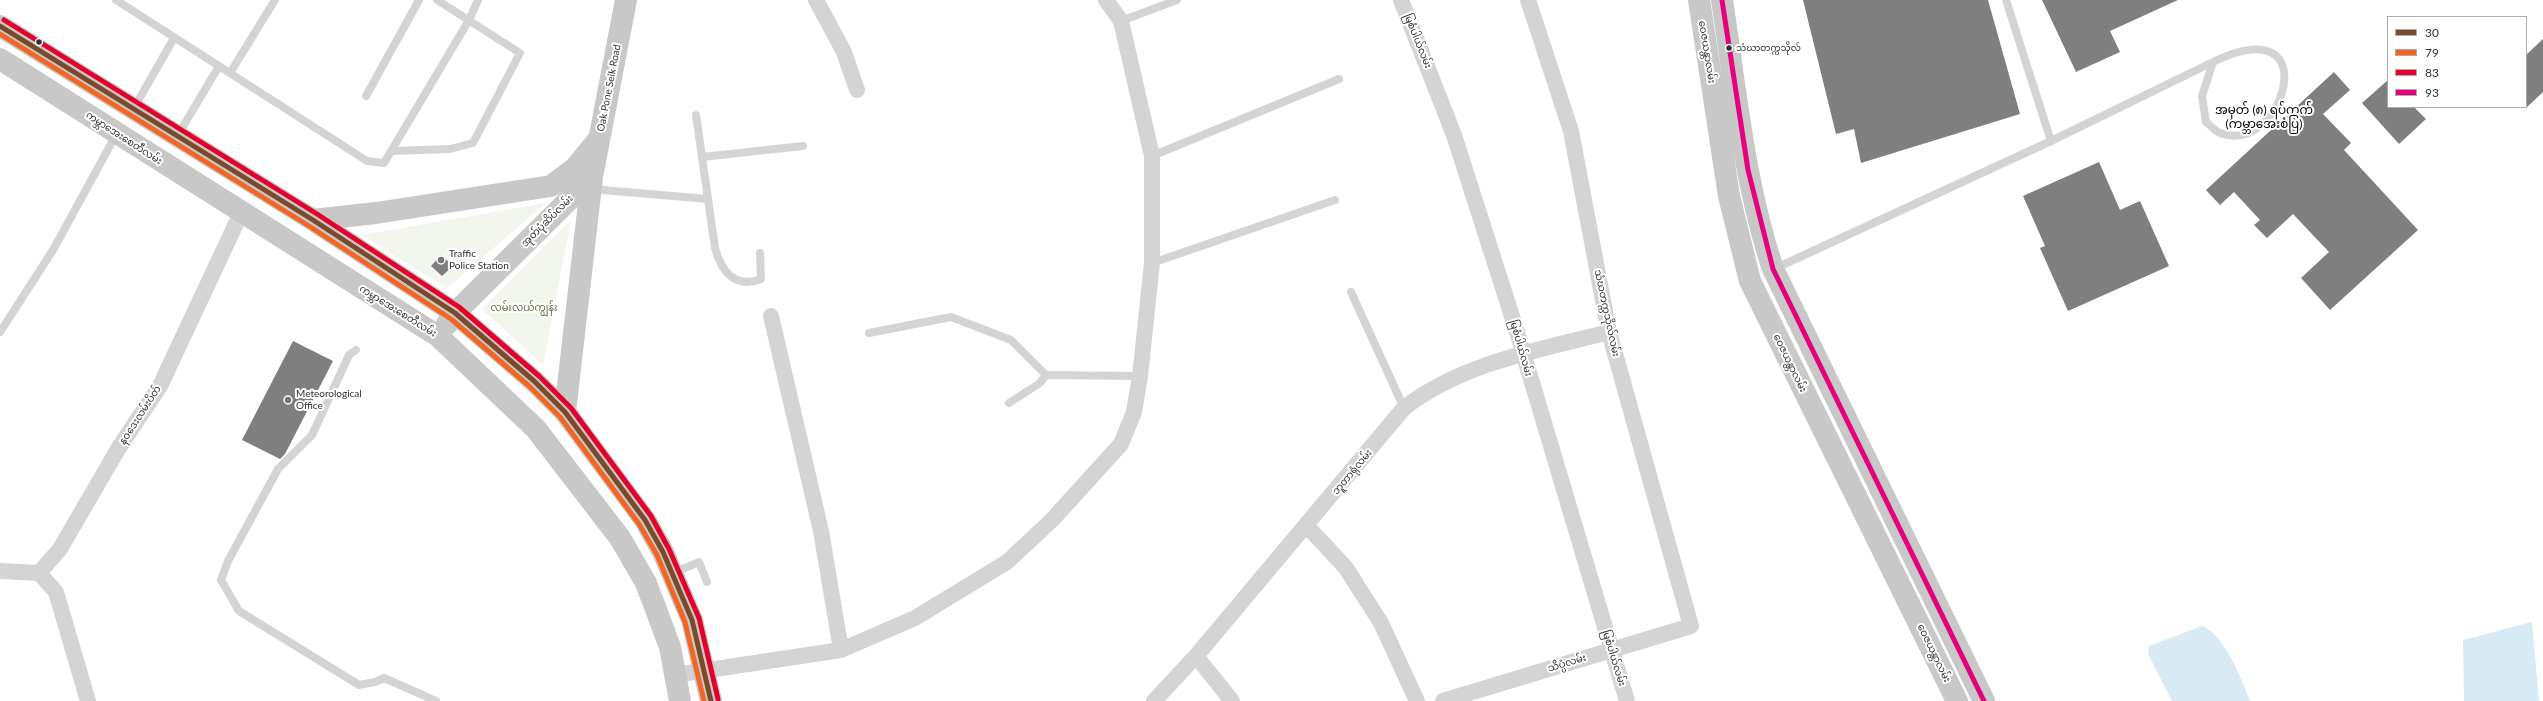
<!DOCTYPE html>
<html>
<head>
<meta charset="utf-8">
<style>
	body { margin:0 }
	#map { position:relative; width:2543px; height:701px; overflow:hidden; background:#fff; font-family:Lato,sans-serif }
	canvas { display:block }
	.legend { position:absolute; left:2387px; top:16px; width:140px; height:92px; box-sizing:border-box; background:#fff; border:1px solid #acacac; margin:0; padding:5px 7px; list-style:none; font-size:12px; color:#303030 }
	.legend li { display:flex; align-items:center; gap:8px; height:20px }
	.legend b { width:20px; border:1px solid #acacac }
</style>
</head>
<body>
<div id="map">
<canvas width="2543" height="701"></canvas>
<ul class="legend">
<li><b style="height:5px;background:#7a4b2a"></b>30</li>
<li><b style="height:5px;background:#f26522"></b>79</li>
<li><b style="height:5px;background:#e4002b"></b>83</li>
<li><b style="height:5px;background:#e5007d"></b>93</li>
</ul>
</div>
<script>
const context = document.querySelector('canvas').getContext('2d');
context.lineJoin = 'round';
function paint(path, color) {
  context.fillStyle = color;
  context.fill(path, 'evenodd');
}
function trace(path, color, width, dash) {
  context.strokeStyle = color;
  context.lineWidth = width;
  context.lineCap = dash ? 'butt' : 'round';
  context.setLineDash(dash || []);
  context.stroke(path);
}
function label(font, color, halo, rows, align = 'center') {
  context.font = font + ' Lato,"Noto Sans Myanmar",sans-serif';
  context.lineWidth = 4;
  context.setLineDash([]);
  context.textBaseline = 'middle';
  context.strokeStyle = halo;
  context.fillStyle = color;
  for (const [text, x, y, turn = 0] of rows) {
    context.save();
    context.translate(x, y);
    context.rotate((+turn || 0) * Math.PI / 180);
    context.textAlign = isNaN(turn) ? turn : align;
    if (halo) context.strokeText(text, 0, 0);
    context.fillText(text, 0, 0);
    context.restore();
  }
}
paint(new Path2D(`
	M546,203L447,288L361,235Z
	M571,220L543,365L482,309Z`), '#f2f6ec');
paint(new Path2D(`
	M2532,622L2539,701H2464L2463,640Z
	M2202,626C2225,635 2241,678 2250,701H2172L2148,654L2149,646Z`), '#d8ebf4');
paint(new Path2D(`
	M1803,0H1988L2020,114L1861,163L1854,129L1836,134Z
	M2042,0H2178L2110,31L2120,52L2076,72Z
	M2543,39V92L2526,108V55Z
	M2334,72L2350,90L2323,114L2351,143L2344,150L2418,230L2330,310L2301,278L2329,252L2293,214L2267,238L2254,225L2260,220L2234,192L2220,205L2206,190Z
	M2388,80V107H2414L2426,119L2399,144L2362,103Z
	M2099,162L2120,210L2140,201L2169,266L2068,311L2040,248L2045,246L2023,196Z
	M441,255L453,266L442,276L431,266Z
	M293,341L333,361L285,454L280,459L242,440Z`), '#7f7f7f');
trace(new Path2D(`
	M116,0L367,161L384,163L469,20L478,0
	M2006,0L2051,141
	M1121,21L1177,0
	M230,73L275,0
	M366,96L419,0
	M134,108L174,38
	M696,115L715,248C721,271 735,289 761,279L760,253
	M178,135L219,66
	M392,151L450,149L473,143L520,53L437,0
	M1152,156L1339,79
	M702,157L803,146
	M591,189L708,199
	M1152,263L1335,200
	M1774,269L2051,141L2213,62C2328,6 2284,157 2220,133C2215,131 2210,125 2206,122L2202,96L2213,62
	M1351,292L1404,408
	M0,332L53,250L117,133
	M869,333L951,317L1011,340L1046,375L1140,376
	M356,350L349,355L312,435L278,469L228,561L221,580L239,611L359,685L375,682L384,678L436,701
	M1009,403L1040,383L1046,375
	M673,573L699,562L707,582`), '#d4d4d4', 8);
trace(new Path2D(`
	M816,0L844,52L857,90
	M1401,0L1454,135L1517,332L1627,701
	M771,316L821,531L841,650
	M1307,526L1346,568L1381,623L1417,701
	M0,571L39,573L60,549L118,449L160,386L241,213
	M39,573L56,592L88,701
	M1196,656L1232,701
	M675,675L841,650L915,618L1007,562L1052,520L1121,444L1134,412L1140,376L1152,263V156L1121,21L1106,0
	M1154,701L1196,656L1404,408C1462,363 1539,350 1609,332
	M1443,701L1691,626L1609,332L1571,131L1528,0`), '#d4d4d4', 16);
trace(new Path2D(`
	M1699,0L1729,196L1750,281L1957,701
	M1722,0C1736,90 1744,183 1773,269L1984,701
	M0,26L313,220L455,313L534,381L565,412L645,520L663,552L692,620L711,701
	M0,59L438,336L536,429L620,538L646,583L670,647L680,701
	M313,220L376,213L551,186L575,168L598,140
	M447,324L455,313L592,177
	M565,412L592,177L626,0`), '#c8c8c8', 22);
trace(new Path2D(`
	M0,26L313,220L455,313L534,381L565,412L645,520L663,552L692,620L711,701`), '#7a4b2a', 5);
trace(new Path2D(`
	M0,34L309,226L451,319L529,386L560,417L639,524L657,555L685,622L704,701`), '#f26522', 5);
trace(new Path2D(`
	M4,20L317,214L459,307L539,376L571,408L651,516L669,549L699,618L718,699`), '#e4002b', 5);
trace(new Path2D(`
	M1722,0L1748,170L1773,269L1984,701`), '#e5007d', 5);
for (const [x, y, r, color] of [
	[39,42,3.5,"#303030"],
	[1729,48,3.5,"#303030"],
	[441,260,4,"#787878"],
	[288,400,4,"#787878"]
]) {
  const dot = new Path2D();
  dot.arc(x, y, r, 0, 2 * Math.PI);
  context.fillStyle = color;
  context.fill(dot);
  trace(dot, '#fff', 1.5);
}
label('9px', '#303030', '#fff', [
	["သံဃာတက္ကသိုလ်",1736,48]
], 'left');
label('10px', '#303030', '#fff', [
	["မြစံပါယ်လမ်း",1418,41,68],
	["ဝေဇယန္တာလမ်း",1707,52,81],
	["Oak Pone Seik Road",609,88,-79],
	["ကမ္ဘာအေးစေတီလမ်း",124,138,33],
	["အုတ်ပုံဆိပ်လမ်း",547,221,-45],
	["ကမ္ဘာအေးစေတီလမ်း",398,311,32],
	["သံဃတက္ကသိုလ်လမ်း",1607,313,78],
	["မြစံပါယ်လမ်း",1521,348,74],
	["ဝေဇယန္တာလမ်း",1790,363,64],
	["နဝဒေးလမ်းပိတ်",140,415,-57],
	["ဘူတာရုံလမ်း",1352,472,-50],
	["ဝေဇယန္တာလမ်း",1934,653,64],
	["မြစံပါယ်လမ်း",1614,658,73],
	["သိပ္ပံလမ်း",1567,663,-17]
]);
label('10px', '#303030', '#fff', [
	["Traffic",449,254],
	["Police Station",449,266],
	["Meteorological",296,394],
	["Office",296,406]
], 'left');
label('10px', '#577138', '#fff', [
	["လမ်းလယ်ကျွန်း",524,308]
]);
label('12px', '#000', '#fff', [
	["အမှတ် (၈) ရပ်ကွက်",2264,110],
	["(ကမ္ဘာအေးစံပြ)",2264,124]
]);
</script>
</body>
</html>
